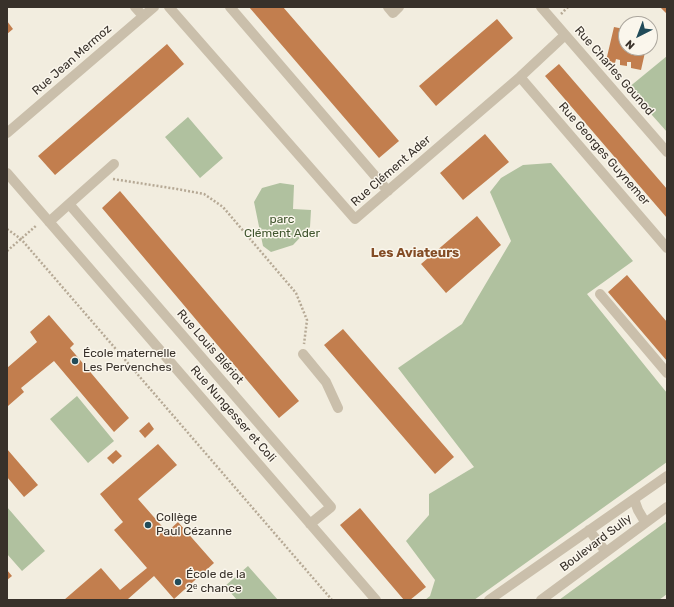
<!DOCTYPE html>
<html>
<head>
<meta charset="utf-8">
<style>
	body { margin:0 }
	#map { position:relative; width:674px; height:607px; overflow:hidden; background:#f2eddf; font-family:Rubik,sans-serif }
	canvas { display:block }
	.frame { position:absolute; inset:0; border:8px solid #38312a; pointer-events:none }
	.north { position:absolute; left:618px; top:16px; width:40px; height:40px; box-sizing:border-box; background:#faf6ec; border:1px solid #aca79e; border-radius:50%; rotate:222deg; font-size:11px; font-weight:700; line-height:16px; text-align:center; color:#38312a }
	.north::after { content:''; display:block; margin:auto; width:14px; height:18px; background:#214b59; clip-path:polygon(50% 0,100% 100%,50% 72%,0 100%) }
</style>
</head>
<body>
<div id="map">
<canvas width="674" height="607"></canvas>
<div class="frame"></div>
<div class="north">N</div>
</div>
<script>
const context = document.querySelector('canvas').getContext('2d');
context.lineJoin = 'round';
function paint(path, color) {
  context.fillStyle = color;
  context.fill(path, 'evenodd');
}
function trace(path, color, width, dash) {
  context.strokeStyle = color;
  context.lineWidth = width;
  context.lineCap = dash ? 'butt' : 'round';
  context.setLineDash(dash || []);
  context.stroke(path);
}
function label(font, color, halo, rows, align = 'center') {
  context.font = font + ' Rubik,sans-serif';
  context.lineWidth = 3;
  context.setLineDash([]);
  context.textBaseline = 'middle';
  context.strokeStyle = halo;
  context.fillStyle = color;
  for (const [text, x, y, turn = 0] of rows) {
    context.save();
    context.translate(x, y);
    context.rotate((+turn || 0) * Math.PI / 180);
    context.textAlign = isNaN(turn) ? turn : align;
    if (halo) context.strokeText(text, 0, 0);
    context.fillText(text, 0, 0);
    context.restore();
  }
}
paint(new Path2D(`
	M667,56V132L628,88Z
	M188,117L223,158L200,178L165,137Z
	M551,163L633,261L587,294L667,393V462L474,600H425L430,596L435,580L406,541L429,515V494L474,467L398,368L462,324L511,241L490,192L501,178L523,165Z
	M280,183L294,185L293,209L311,210L310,227L293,245L271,252L263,246L254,202L262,188Z
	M77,396L114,441L88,463L50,419Z
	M7,507L45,551L22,571L7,554Z
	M667,521V594L659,600H559Z
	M248,566L278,600H237L225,586Z`), '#b0c19f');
paint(new Path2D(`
	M249,7H283L399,141L379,158Z
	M660,7H667V14Z
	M497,19L513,38L436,106L419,86Z
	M7,21L13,29L7,34Z
	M614,27L624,29L622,36L626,37V48H646L641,70L631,68V62H627V66L620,65V60L616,59L615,63L606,61Z
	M167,44L184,64L55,175L38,156Z
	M559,64L667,189V218L545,76Z
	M485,134L509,162L463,200L440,173Z
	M120,191L299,401L279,418L102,208Z
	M477,216L501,245L446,293L421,264Z
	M627,275L667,322V361L608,292Z
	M49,315L74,344L70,348L129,418L114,432L54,361L21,388L24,392L8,406L7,405V368L37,342L30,332Z
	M343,329L454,457L435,474L324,345Z
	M149,422L154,429L145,438L139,431Z
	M158,444L177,465L138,499L167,532L178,522L214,563L174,599L154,576L128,599V600H64L101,568L120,590L147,568L114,530L123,522L100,494Z
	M7,449L38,485L24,497L7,477Z
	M116,450L122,456L113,464L107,458Z
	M360,508L426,587L410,600H404L340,525Z
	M7,570L12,576L7,580Z`), '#c27e4e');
trace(new Path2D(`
	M561,14L568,7
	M113,179L177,189L204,194L223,207L296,293L307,320L304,344
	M7,229L21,239L332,600
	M7,251L37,225`), '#b6a995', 2.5, [2, 2]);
trace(new Path2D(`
	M135,7L143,16
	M169,7L355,219L520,77L565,35
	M230,7L388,191
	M388,7L393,13L399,7
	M541,7L667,152
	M520,77L667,248
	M7,133L154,7
	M7,173L376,600
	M69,204L114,164
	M49,222L69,204L331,507L310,524
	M600,294L667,373
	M303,354L326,382L338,408
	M634,499L638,510L645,522
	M589,530L606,552
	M489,600L667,476
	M541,600L667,507`), '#cabfab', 10);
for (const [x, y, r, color] of [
	[75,361,4,"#214b59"],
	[148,525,4,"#214b59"],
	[178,582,4,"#214b59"]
]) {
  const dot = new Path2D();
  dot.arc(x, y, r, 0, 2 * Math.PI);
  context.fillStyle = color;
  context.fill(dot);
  trace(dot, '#faf6ec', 1.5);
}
label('12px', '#38312a', '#faf6ec', [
	["Rue Jean Mermoz",72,60,-41],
	["Rue Charles Gounod",614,71,49],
	["Rue Georges Guynemer",604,154,49],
	["Rue Clément Ader",391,171,-41],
	["Rue Louis Blériot",210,347,49],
	["Rue Nungesser et Coli",233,414,49],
	["Boulevard Sully",596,543,-37]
]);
label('12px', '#41562f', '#faf6ec', [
	["parc",282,220],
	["Clément Ader",282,234]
]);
label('12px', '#38312a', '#faf6ec', [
	["École maternelle",83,354],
	["Les Pervenches",83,368],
	["Collège",156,518],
	["Paul Cézanne",156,532],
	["École de la",186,575],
	["2ᵉ chance",186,589]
], 'left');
label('bold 13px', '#844d26', '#faf6ec', [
	["Les Aviateurs",415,253]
]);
</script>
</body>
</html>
